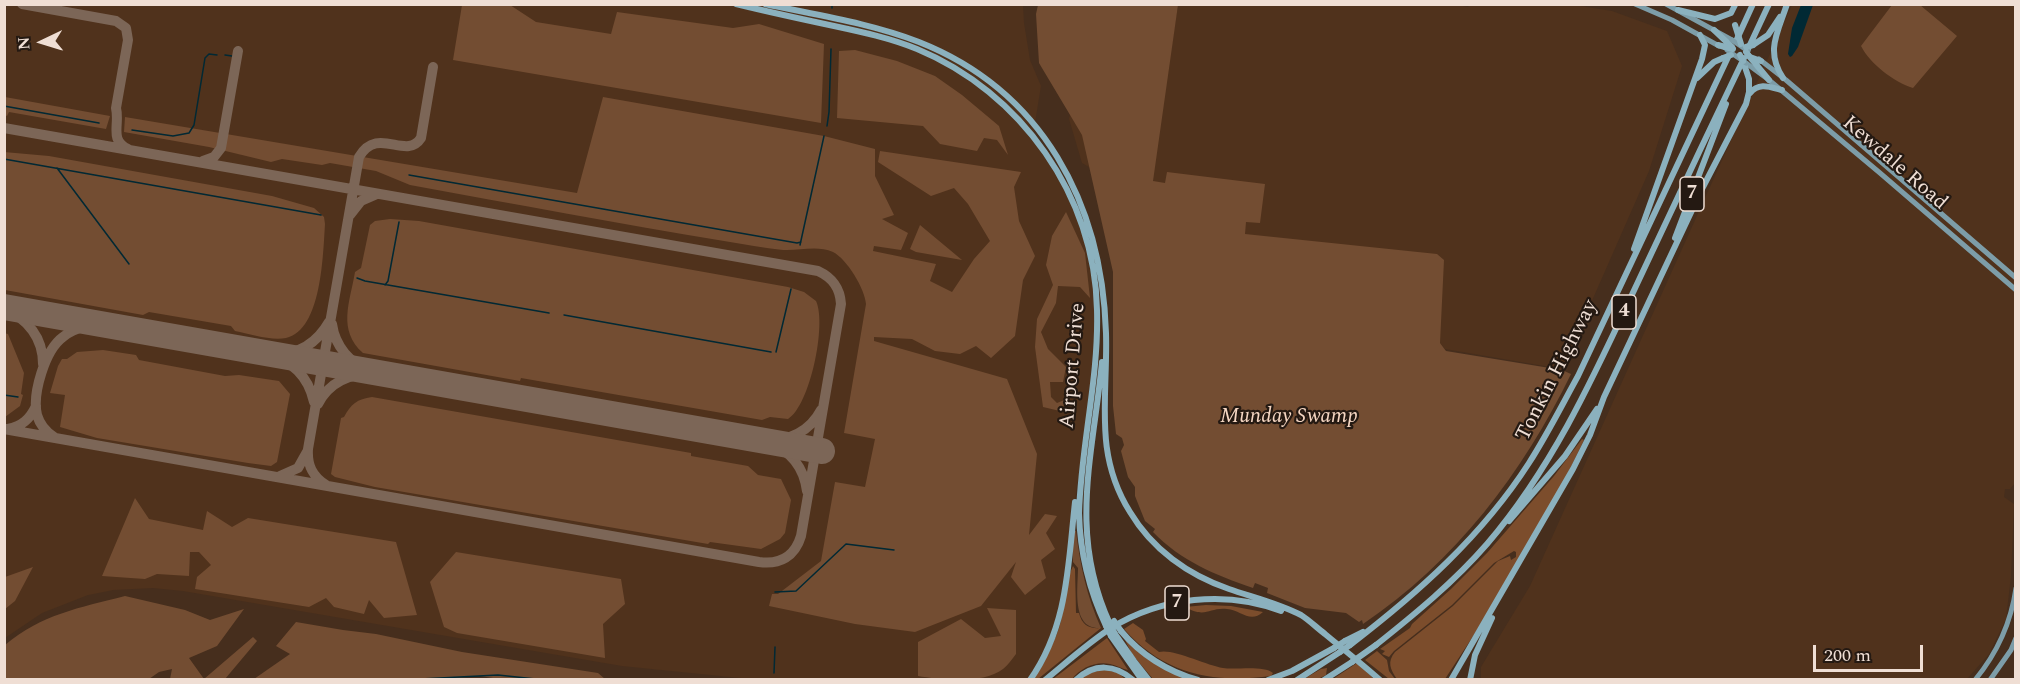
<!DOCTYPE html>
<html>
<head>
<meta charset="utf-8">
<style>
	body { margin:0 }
	#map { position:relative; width:2020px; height:684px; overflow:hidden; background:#462e1d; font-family:Spectral,serif }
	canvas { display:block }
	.frame { position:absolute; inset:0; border:6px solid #efded4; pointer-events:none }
	.north { position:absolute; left:12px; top:12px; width:60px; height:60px; -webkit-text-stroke:4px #241912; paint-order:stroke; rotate:266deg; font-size:16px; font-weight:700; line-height:24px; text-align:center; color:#efded4 }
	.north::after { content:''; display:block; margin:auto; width:21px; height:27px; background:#efded4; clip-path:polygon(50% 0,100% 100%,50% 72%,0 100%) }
	.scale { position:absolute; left:1813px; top:645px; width:110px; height:27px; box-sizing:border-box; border:3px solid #efded4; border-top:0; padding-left:8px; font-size:18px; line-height:21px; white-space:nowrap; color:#efded4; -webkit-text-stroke:4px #241912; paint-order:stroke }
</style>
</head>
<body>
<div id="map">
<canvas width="2020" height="684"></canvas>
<div class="frame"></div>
<div class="north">N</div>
<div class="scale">200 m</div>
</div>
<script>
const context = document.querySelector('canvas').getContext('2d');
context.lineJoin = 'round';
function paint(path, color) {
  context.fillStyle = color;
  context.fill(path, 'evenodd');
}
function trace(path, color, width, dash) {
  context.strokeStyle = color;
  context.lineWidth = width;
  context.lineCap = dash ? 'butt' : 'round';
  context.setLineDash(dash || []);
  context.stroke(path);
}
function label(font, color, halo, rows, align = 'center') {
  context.font = font + ' Spectral,serif';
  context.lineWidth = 4.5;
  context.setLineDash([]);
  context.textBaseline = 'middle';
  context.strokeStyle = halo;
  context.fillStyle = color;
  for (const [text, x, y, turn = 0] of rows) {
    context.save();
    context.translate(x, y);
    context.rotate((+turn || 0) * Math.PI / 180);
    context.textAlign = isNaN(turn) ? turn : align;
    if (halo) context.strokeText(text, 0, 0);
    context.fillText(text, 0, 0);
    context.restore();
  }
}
paint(new Path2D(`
	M1452,4L1468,7L1470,4L1574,5L1612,11L1667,31L1682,66L1649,171L1562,369L1445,349L1441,344L1242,236L1101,174L1082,163L1069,119L1084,63L1167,74L1178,5Z
	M5,5H1023L1024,23L1030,60L1041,86L1033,135L1041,146L1081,222L1097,307L1084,454L1077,485L1067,570L1058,624L1030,679L760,680L622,666L183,591L153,588L113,590L88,595L42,613L5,638Z
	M1792,5H2015L2016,482L2010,489H2005L2004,497L2014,504L2011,576L2006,619L1989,654L1967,679L1481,680V667L1530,586Z`), '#50321c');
paint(new Path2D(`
	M462,5H510L536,22L611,34L617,12L733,28L759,24L824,44L821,123L453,60Z
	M1038,5H1178L1153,181L1165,183L1167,172L1265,184L1260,223L1246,222L1245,234L1437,254L1444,260L1440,343L1446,351L1562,370L1571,374C1523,473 1455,562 1363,624L1362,620L1359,622L1346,613L1305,608L1267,593L1268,588L1255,583L1253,588C1215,575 1181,561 1153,532L1155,529L1145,521L1135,496V487L1128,477L1121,451L1124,445L1122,438L1116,434L1113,406V272L1082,135L1039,63L1036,14Z
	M1892,5H1920L1957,36L1913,88C1894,82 1870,64 1861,46Z
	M855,50L897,61L935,76L962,95L999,126L1008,155L997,140L984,138L977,151L940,144L923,126L837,118L839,51Z
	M5,97L110,116L106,129L9,112L7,116L5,115Z
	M603,97L824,136L875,149V176L894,215L882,219L908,233L901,250L874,246L873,251L936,264L930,281L952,292L974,259L990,241L968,204L954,188L931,196L878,162L880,151L1021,172L1014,187L1019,221L1035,256L1023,280L1015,336L991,358L976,346L960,354L935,351L912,339L874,337V341L1007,379L1037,454L1029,535L1045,514L1057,516L1046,533L1055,549L1041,560L1046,578L1025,595L1011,577L1016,562L981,606L915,632L855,624L769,606L772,594H778L821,561L835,482L865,487L875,439L844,433L866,304C865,289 847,259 833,252C817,245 799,251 783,250C764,248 744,244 724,241C620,224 515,204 410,185L376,171L330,163L322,165L282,159L271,162L209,147L124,132L125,117L577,193Z
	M4,152L49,156L272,196L314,208L324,217L325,224C323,254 322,330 286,338C271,341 250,334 235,331L231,326L149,312L143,315L5,290Z
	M1066,212L1085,253L1090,298L1080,287L1058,286L1056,303L1041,332L1048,349L1066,367L1063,382H1050L1051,397L1057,403L1069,398L1060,411L1043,407L1035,347L1037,319L1053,285L1046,265L1052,236Z
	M390,219L419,221L788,287L804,292L816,301C827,324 810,406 788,419L770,417L762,420L521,378L520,381L363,353C337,330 350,302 355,272L361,268L370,225L375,221Z
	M920,225L962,260L916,252L910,249Z
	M4,333L8,334L24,373L21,394L23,395L20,406L5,417Z
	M103,350L136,355L139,360L225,376L239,375L279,381L290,394L277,462L271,466L248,463L97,438L60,427L65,395L50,393L58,366L62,359H67L77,352Z
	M372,397L691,453V456L748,466L758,475L781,479L791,500L785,533L780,539L761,549L710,542L708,544L375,487L335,477L331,474L341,418L344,417C351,404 357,399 372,397Z
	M135,498L149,519L203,530L207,511L232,527L248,518L396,542L417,615L384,618L369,600L364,614L334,607L326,598L309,607L195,589L197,577L211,565L199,552H190L189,576L157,574L145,579L102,576Z
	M1073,531H1076C1080,565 1087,597 1101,628C1071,630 1078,588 1078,568L1073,562V551L1072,550Z
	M456,552L621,579L625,604L603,624L605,658L457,633L444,627L430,582Z
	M33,567L15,601L5,609V577Z
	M125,596L185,610L210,620L244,609L217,646L189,658L204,679H170L172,669L159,672L149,679H5V645C42,614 79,608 125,596Z
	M987,608L1016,610V654C1012,659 1008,665 1003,669C984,684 941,680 918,676V642L961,619L985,638L1001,636Z
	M296,622L343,630L376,634L462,652L598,673L605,679L506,680L480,676L430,680L254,679L290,654L276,646Z
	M253,637L257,641L225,679H204Z`), '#734d32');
paint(new Path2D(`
	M1582,439L1584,440L1567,475L1483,621L1445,679H1397C1390,669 1387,662 1395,652L1453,606L1498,561L1510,556L1511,560L1516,557V552L1514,551L1494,563L1452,605L1394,651L1389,657L1382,654L1385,651L1380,649L1410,628L1412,624L1451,589L1487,553L1554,476Z
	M1073,566L1075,569L1076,613H1079C1082,625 1089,629 1101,628L1038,679L1032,680C1043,661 1056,642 1061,621C1065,602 1064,583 1073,566Z
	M1206,605L1231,606L1263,612C1250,624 1241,610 1227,609C1209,607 1206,619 1185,607Z
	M1133,623L1143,630L1146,639L1145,641L1159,652C1172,648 1206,665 1223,668C1236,670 1264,665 1273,673L1271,676C1213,684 1164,674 1124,629Z
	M1107,638L1128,670C1122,669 1116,665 1110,664C1095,661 1081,668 1072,679H1053Z
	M1125,640C1144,659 1165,669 1189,679H1153L1132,654Z
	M1377,651L1387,660L1389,671L1395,679H1389L1365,660Z
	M1357,663L1374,679H1333Z
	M1327,668L1326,675L1318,679H1304L1321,669Z
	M1105,669L1118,673L1125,679L1080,680L1087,674Z`), '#7c4d2c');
paint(new Path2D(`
	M1801,5H1813L1798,47L1792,56L1790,57L1788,54L1792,28Z`), '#012934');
trace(new Path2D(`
	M832,8V4
	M225,55L232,56
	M4,106L99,123
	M827,126L829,112L831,49
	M132,130L173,136L189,133L194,125L205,58L209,54L217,55
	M4,159L321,215
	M57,168L129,264
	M409,175L797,243L801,242
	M800,245L824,136
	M357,278L365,281L549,313
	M385,285L388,281L399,222
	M564,315L771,352
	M776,352L791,289
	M4,395L18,397
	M775,592L796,591L846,544L894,550
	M774,673L775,647
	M401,680L498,675L545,680`), '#012934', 1.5);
trace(new Path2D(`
	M22,4L116,21L126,28L128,40L116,108C120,125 109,140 128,149
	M4,128L818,271C833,278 840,288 841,304L801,536C795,556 780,565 759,562L4,429
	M203,161L214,157L221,148L238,51
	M350,215L361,201L377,194
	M4,309C28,319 43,338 43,364
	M332,324C335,346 350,364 371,371
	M267,353C292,362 308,375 314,402
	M276,354C300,354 317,343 329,322
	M318,404C330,380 352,373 377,373
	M8,429C22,426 30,419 36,406
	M54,437C46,432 40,425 37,415C32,394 45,350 63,337C76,326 91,325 108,325
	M763,441C788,441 809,433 821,410
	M769,443C791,451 804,468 807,491
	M280,476L298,468L307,452
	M326,485C312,476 307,465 308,449L359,157C378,125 406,161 421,138L433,67`), '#7c6657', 10);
trace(new Path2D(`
	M4,307L822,451`), '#7c6657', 26);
trace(new Path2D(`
	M1635,4L1672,20L1719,46
	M1666,4L1732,40
	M1759,59L1786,80L2016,278
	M1746,63L1769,80L1880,173L2016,290
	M1975,680C1998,652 2011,623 2016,588
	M1990,680L2011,650L2016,638`), '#7d9da8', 5);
trace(new Path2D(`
	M736,4C769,12 801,19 834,26C862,32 890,38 917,49C1021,92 1095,196 1097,310C1099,378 1081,445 1079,513C1080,553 1089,590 1106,626
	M765,4C816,15 870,23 919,42C1043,91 1102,204 1106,333C1108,398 1093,453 1130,512C1152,549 1188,575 1229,589C1252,597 1278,603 1301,615C1309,620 1317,628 1325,634C1343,649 1362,664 1380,680
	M1678,10L1715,19L1731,13L1735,5
	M1714,30L1732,47
	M1737,39L1753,4
	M1718,45L1725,47
	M1753,45L1768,35L1780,17
	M1748,49L1769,4
	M1749,56L1769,80
	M1750,57L1761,61
	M1697,78L1714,62L1723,58
	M1783,78C1765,51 1778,32 1787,4
	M1750,93C1759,82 1770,87 1782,90
	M1675,238L1726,104
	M1634,249L1702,59L1705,45L1700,35
	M1102,362C1093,456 1068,533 1110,624
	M1509,521L1565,456L1597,409
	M1121,631C1140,654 1168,672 1198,680
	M1115,634L1134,661L1149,680
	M1111,636L1142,680
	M1345,641L1363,632
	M1350,645C1418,593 1482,536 1529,463C1547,435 1562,405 1578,376L1730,53
	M1376,645C1415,614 1454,582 1487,544C1553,467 1594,376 1637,284C1672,209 1708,133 1744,58
	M1030,680C1068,626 1068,565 1075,502
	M1045,680C1067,662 1088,643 1111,628C1161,597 1226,590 1281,611
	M1076,680C1094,663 1115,664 1133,680
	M1268,680L1292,671L1334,648
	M1297,680L1340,652
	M1324,680L1352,662
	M1451,680L1573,469L1590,435L1604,397L1703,187L1746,104L1749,92V79L1743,61
	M1470,680L1475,655L1492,618`), '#8bb1be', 6);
trace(new Path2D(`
	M1732,40L1748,51
	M1727,50L1746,63`), '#7d9da8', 5);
trace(new Path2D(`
	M1735,25L1741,44
	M1725,47L1733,49
	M1746,47L1753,45
	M1746,52L1749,56
	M1740,55L1743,61
	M1723,58L1731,55
	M1114,621L1121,631
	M1110,624L1115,634
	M1106,626L1111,636
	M1334,648L1345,641
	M1340,652L1350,645
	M1352,662L1376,645`), '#8bb1be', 6);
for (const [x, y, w] of [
	[1692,194,24],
	[1624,312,24],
	[1177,603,24]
]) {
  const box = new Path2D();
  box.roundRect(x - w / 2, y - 17, w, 34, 4.5);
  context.fillStyle = '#241912';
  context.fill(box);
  trace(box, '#efded4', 1.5);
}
label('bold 20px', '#efded4', null, [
	["7",1692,194],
	["4",1624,312],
	["7",1177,603]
]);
label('21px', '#efded4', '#241912', [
	["Kewdale Road",1894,164,41],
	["Airport Drive",1074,366,-85],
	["Tonkin Highway",1558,371,-63]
]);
label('italic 21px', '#f6d7c3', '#241912', [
	["Munday Swamp",1289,418]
]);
</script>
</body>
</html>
